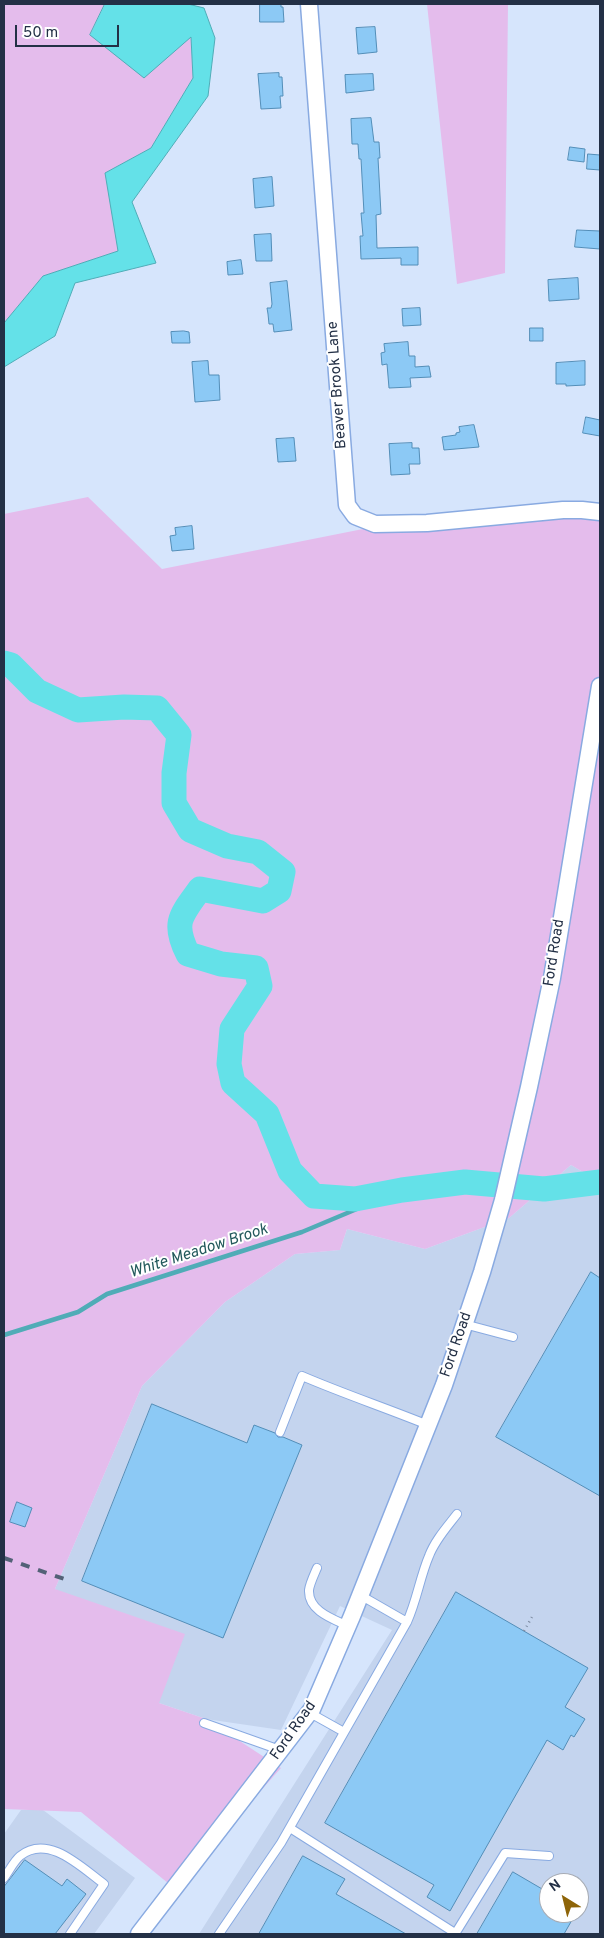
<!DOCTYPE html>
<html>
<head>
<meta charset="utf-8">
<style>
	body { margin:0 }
	#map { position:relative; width:604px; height:1938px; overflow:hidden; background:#d6e5fc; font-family:Overpass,sans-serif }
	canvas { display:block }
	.frame { position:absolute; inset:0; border:5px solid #233046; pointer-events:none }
	.north { position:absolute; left:539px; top:1873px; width:50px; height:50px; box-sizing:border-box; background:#fff; border:1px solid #a7acb5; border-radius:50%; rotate:324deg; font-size:14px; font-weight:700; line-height:20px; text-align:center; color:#233046 }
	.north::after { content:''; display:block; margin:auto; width:18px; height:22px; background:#8e6509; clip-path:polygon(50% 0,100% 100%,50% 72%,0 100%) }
	.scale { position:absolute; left:15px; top:25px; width:104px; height:22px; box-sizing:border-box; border:2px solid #233046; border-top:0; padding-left:6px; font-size:15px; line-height:18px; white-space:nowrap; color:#233046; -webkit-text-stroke:4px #fff; paint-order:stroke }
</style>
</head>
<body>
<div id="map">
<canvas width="604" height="1938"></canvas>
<div class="frame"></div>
<div class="north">N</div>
<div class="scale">50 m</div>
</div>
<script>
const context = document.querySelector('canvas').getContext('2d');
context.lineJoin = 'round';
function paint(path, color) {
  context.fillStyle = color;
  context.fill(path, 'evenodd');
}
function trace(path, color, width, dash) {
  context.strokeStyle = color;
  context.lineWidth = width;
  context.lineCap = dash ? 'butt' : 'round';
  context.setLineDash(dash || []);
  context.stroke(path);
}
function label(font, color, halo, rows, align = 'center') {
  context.font = font + ' Overpass,sans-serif';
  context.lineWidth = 4;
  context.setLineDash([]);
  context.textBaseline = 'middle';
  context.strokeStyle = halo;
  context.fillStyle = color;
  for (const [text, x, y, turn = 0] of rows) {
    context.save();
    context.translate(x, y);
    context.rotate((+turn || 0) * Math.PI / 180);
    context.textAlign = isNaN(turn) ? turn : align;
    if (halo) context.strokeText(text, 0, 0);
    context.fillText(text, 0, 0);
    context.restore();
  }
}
paint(new Path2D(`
	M571,1165L600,1182V1934H199L392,1630L340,1606L281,1730L206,1719L159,1703L55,1589L142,1386L225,1302L295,1254L340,1250L347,1229L425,1249L509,1218ZM549,1883H579V1913H549Z
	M21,1810H43L135,1878L94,1934H4V1834Z`), '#c4d4ee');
paint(new Path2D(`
	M4,4H105L90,35L191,37L193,78L151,148L105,173L118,251L43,276L4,323Z
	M427,4H508L505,273L457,284Z
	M88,497L162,569L368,528L600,515V1182L571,1165L509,1218L425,1249L347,1229L340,1250L295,1254L225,1302L142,1386L55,1589L185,1634L159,1703L206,1719L281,1768L174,1888L81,1812L4,1809V514Z`), '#e4bcec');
const water = new Path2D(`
	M105,4H188L204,8L215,38L208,96L132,202L156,263L75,283L55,336L4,367V323L43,276L118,251L105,173L151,148L193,78L191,37L144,78L90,35Z`);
paint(water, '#64e1e8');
trace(water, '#50acb7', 1);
trace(new Path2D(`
	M4,1335L78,1312L107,1294L302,1232L402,1190`), '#50acb7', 4.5);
trace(new Path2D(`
	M4,663L11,665L37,691L78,710L124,707L157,708L179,735L174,773V803L190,830L227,846L258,852L283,872L279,891L263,901L200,889C181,915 172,923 188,954L221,964L256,968L260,986L232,1029L229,1064L233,1083L267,1114L290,1171L314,1196L355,1199L402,1190L465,1182L544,1189L600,1182`), '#64e1e8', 25);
const building = new Path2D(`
	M260,4H281V7H283L284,22H260Z
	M375,27L377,52L358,54L356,28Z
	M279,73V77H282L283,96H280L281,108L261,109L258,74Z
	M373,74L374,90L346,93L345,75Z
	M371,118L374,142H379L380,158H378L381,214L376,215L377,248L418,247V265H401V258L361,259L360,236H363L361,213H364L361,159H359L358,144H352L351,119Z
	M570,147L585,149L584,162L568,160Z
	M588,154L600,155V170L587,169Z
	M272,177L274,206L255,208L253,179Z
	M577,230L600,231V249L575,247Z
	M271,234L272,261H256L254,235Z
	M241,260L243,274L228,275L227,262Z
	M578,278L579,299L549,301L548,280Z
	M287,281L292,330L274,332L273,324H269L268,314L267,308H271L272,304L270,283Z
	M420,308L421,325L403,326L402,309Z
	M530,328H543V341H530Z
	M184,331L189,332L190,343H172L171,332Z
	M408,342L409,356H415V367L429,366L431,377L410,378L411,387L389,388L387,364L382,365L381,353L385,352L384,344Z
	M208,361L209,375H219L220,400L195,402L192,362Z
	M585,361V385L566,386V384H556V363Z
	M586,417L600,420V436L583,433Z
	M474,425L479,447L444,450L442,437L456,435V433L460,432L459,427Z
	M294,438L296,461L278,462L276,439Z
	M412,443V448H419L420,464H409L410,474L391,475L389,444Z
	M192,526L194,549L172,551L170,536L176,535L175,528Z
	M591,1272L600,1278V1496L496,1437Z
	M152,1404L247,1443L254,1425L275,1433L278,1437H283L302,1445L223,1638L82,1581Z
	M17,1502L32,1508L25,1527L10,1522Z
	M456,1592L588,1668L565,1707L585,1719L574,1737L571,1735L563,1750L547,1740L450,1911L427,1897L434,1885L325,1823Z
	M303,1856L345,1879L336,1894L406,1934H259Z
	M25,1860L62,1886L67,1879L86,1894L55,1934H4V1887Z
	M513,1872L549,1893V1913H576L564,1934H477Z`);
paint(building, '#8cc9f5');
trace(building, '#538eb8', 1);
const service = new Path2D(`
	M464,1324L513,1337
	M280,1432L302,1376C344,1394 386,1408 428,1425
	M317,1568C314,1575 310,1583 309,1590C308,1611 333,1619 348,1626
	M360,1595L407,1622
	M310,1713L344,1732
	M204,1723L280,1750
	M290,1828L455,1933
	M4,1878C9,1871 14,1861 20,1856C48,1833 82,1868 104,1884L70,1934
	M219,1934L281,1843L407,1622C417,1600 420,1577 429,1556C435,1540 447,1527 457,1514
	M455,1934L505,1853L549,1856`);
const minor = new Path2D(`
	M309,4L347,505L355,516L375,524L427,523L563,510H582L600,512
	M139,1934L312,1709L352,1616L444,1385L482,1272L503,1200L529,1087L552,978L600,686`);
trace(service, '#89aae1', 10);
trace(minor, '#89aae1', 19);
trace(new Path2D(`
	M524,1631L532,1617`), '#7d8ba1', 2.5, [1, 4]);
trace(service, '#fff', 8);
trace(minor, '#fff', 16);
trace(new Path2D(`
	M4,1558L70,1581`), '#536177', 4, [9, 9]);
label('15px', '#233046', '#fff', [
	["Beaver Brook Lane",338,385,-94],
	["Ford Road",555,953,-81],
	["Ford Road",457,1345,-71],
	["Ford Road",294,1731,-55]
]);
label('italic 16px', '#23595c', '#fff', [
	["White Meadow Brook",199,1252,-18]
]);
</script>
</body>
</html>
